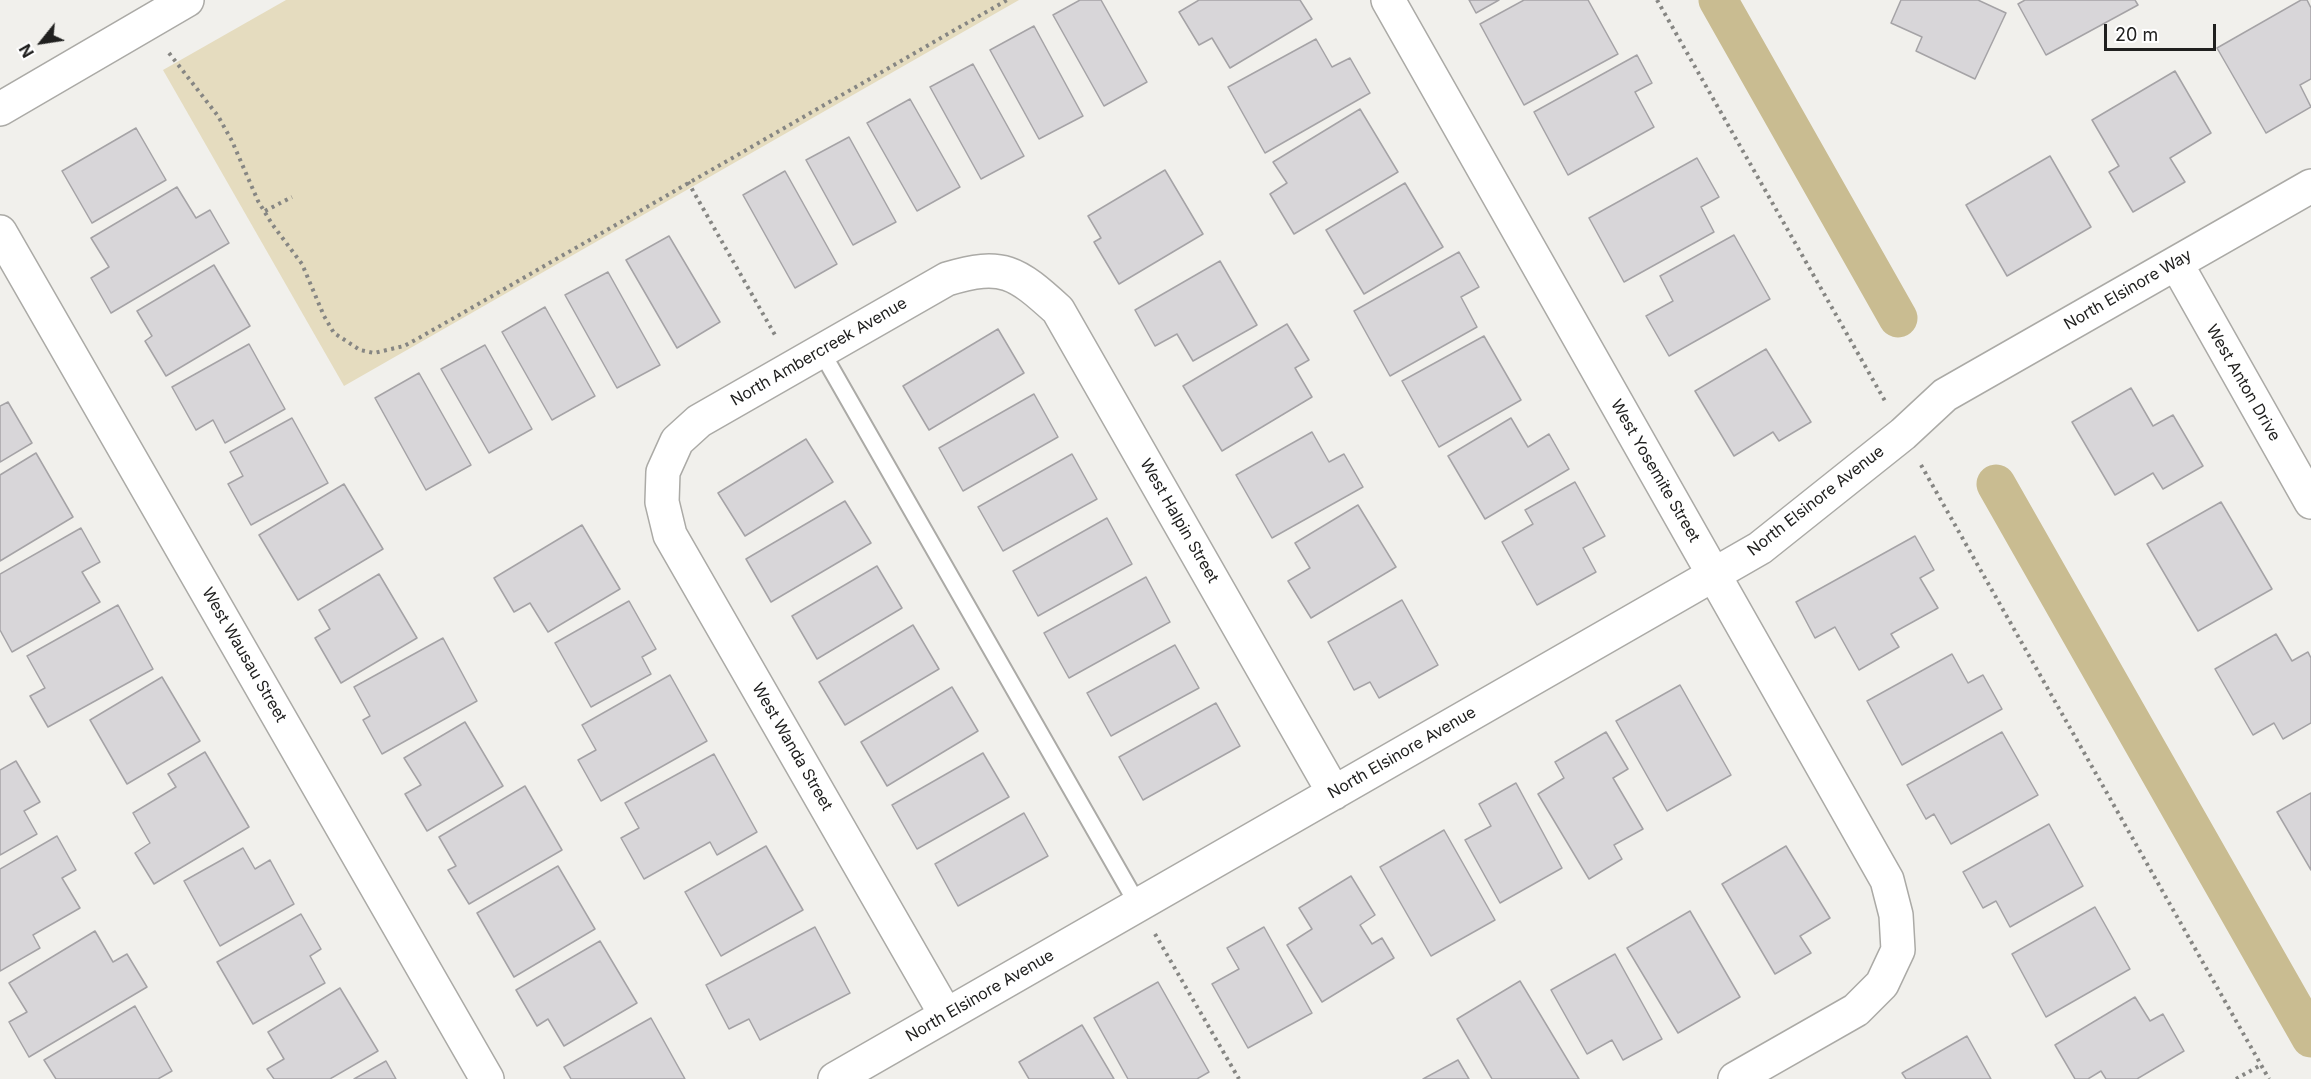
<!DOCTYPE html>
<html>
<head>
<meta charset="utf-8">
<style>
	body { margin:0 }
	#map { position:relative; width:2311px; height:1079px; overflow:hidden; background:#f1f0ec; font-family:Inter,sans-serif }
	canvas { display:block }
	.north { position:absolute; left:12px; top:12px; width:60px; height:60px; -webkit-text-stroke:4px #fff; paint-order:stroke; rotate:240deg; font-size:16px; font-weight:700; line-height:24px; text-align:center; color:#20201f }
	.north::after { content:''; display:block; margin:auto; width:21px; height:27px; background:#20201f; clip-path:polygon(50% 0,100% 100%,50% 72%,0 100%) }
	.scale { position:absolute; left:2104px; top:24px; width:112px; height:27px; box-sizing:border-box; border:3px solid #20201f; border-top:0; padding-left:8px; font-size:18px; line-height:21px; white-space:nowrap; color:#20201f; -webkit-text-stroke:4px #fff; paint-order:stroke }
</style>
</head>
<body>
<div id="map">
<canvas width="2311" height="1079"></canvas>
<div class="north">N</div>
<div class="scale">20 m</div>
</div>
<script>
const context = document.querySelector('canvas').getContext('2d');
context.lineJoin = 'round';
function paint(path, color) {
  context.fillStyle = color;
  context.fill(path, 'evenodd');
}
function trace(path, color, width, dash) {
  context.strokeStyle = color;
  context.lineWidth = width;
  context.lineCap = dash ? 'butt' : 'round';
  context.setLineDash(dash || []);
  context.stroke(path);
}
function label(font, color, halo, rows, align = 'center') {
  context.font = font + ' Inter,sans-serif';
  context.lineWidth = 4.5;
  context.setLineDash([]);
  context.textBaseline = 'middle';
  context.strokeStyle = halo;
  context.fillStyle = color;
  for (const [text, x, y, turn = 0] of rows) {
    context.save();
    context.translate(x, y);
    context.rotate((+turn || 0) * Math.PI / 180);
    context.textAlign = isNaN(turn) ? turn : align;
    if (halo) context.strokeText(text, 0, 0);
    context.fillText(text, 0, 0);
    context.restore();
  }
}
paint(new Path2D(`
	M286,0H1019L344,386L163,70Z`), '#e5dcbf');
trace(new Path2D(`
	M1718,0L1898,318
	M1996,484L2311,1038`), '#c9bc91', 39);
const building = new Path2D(`
	M1080,0H1101L1147,82L1104,106L1053,15Z
	M1199,0H1300L1312,19L1230,68L1212,38L1199,45L1179,12Z
	M1469,0H1499L1476,13Z
	M1524,0H1588L1618,54L1524,105L1480,24Z
	M1901,0H1978L2006,13L1975,79L1916,51L1922,37L1891,23Z
	M2025,0H2135L2138,5L2046,55L2018,4Z
	M2301,0H2307L2311,8V79L2300,85L2311,107L2266,133L2217,48Z
	M1034,26L1083,116L1039,139L990,50Z
	M1316,39L1332,67L1350,58L1370,93L1265,153L1228,87Z
	M1637,55L1652,83L1635,92L1654,127L1568,175L1534,112Z
	M973,64L1024,156L981,179L930,87Z
	M2175,71L2211,133L2170,158L2185,182L2133,212L2109,172L2119,166L2092,120Z
	M910,99L960,187L917,211L867,123Z
	M1360,109L1398,172L1294,234L1270,194L1287,183L1273,162Z
	M136,128L166,180L92,223L62,171Z
	M849,137L896,222L853,245L806,160Z
	M2050,156L2091,227L2007,276L1966,205Z
	M1697,158L1719,197L1701,207L1714,232L1624,282L1589,218Z
	M1165,170L1203,234L1119,284L1094,242L1101,238L1088,216Z
	M785,171L837,264L795,288L743,195Z
	M1405,183L1443,247L1364,294L1326,230Z
	M177,187L196,218L210,210L229,243L111,313L91,278L109,267L91,238Z
	M1734,235L1770,299L1669,356L1646,316L1673,301L1660,276Z
	M669,236L720,322L677,348L626,260Z
	M1459,252L1479,287L1461,297L1477,327L1390,376L1354,311Z
	M1220,261L1257,325L1193,361L1177,334L1155,346L1135,310Z
	M214,265L250,326L166,376L145,341L152,336L137,311Z
	M608,272L660,365L617,388L565,295Z
	M545,307L595,396L552,420L502,332Z
	M1287,324L1309,360L1295,368L1312,397L1222,451L1183,386Z
	M998,329L1024,373L929,430L903,386Z
	M1484,336L1521,400L1439,447L1402,381Z
	M249,344L285,409L225,443L213,420L196,430L172,387Z
	M485,345L532,429L489,453L441,369Z
	M1766,349L1811,422L1779,441L1773,432L1734,456L1695,391Z
	M419,373L471,465L426,490L375,398Z
	M2131,388L2153,426L2173,415L2203,466L2163,489L2153,473L2115,495L2072,422Z
	M1034,394L1058,437L963,491L939,448Z
	M8,402L32,443L0,462V406Z
	M292,418L328,483L251,525L228,484L243,476L230,452Z
	M1511,418L1528,447L1549,434L1569,469L1485,519L1448,456Z
	M1312,432L1329,462L1344,454L1363,487L1272,538L1236,475Z
	M806,439L833,482L745,536L718,493Z
	M36,453L73,517L0,561V475Z
	M1072,454L1097,499L1003,551L978,507Z
	M1575,482L1605,536L1583,548L1596,572L1537,605L1502,542L1533,524L1525,510Z
	M344,484L383,549L298,600L259,535Z
	M845,501L871,543L771,602L746,559Z
	M2221,502L2272,589L2198,631L2147,544Z
	M1358,505L1396,567L1311,618L1288,581L1310,568L1295,543Z
	M1107,518L1132,564L1038,616L1013,571Z
	M582,525L620,589L548,632L530,603L514,612L494,578Z
	M81,528L100,562L82,572L100,602L12,652L0,630V574Z
	M1915,536L1934,570L1920,578L1938,608L1891,634L1899,647L1859,670L1835,627L1815,638L1796,602Z
	M877,566L902,608L817,659L792,616Z
	M379,574L417,638L341,683L315,638L330,629L319,610Z
	M1146,577L1170,622L1069,678L1044,633Z
	M1402,600L1438,665L1379,698L1370,682L1354,690L1328,642Z
	M629,601L656,649L642,657L651,674L591,707L555,643Z
	M118,605L153,669L48,727L30,696L45,688L27,656Z
	M913,625L939,669L845,725L819,682Z
	M2276,634L2292,661L2308,652L2311,658V723L2283,739L2274,723L2253,735L2215,669Z
	M443,638L477,701L382,754L363,720L370,716L354,687Z
	M1175,645L1199,688L1111,736L1087,693Z
	M1952,654L1968,683L1983,675L2002,709L1902,765L1867,701Z
	M670,675L707,741L601,801L578,760L596,750L582,725Z
	M162,677L200,741L127,784L90,720Z
	M1680,685L1731,775L1667,811L1616,721Z
	M952,687L978,731L887,786L861,742Z
	M1216,703L1240,746L1143,800L1119,757Z
	M465,722L503,786L427,831L405,794L421,785L404,758Z
	M1606,732L1628,769L1613,778L1643,829L1614,845L1622,859L1589,879L1538,794L1564,778L1555,762Z
	M2002,732L2038,795L1951,844L1934,814L1926,819L1907,785Z
	M205,752L249,827L154,884L135,853L150,843L133,813L176,787L168,774Z
	M983,753L1009,797L917,849L892,805Z
	M714,754L757,832L717,855L710,842L644,879L621,838L639,828L625,803Z
	M16,761L40,802L24,811L37,834L0,855V770Z
	M1516,783L1562,868L1500,903L1465,840L1491,826L1479,804Z
	M525,786L562,850L469,904L448,870L456,866L439,837Z
	M2311,793V870L2277,812Z
	M1024,813L1048,856L958,906L935,864Z
	M2049,824L2083,886L2010,927L1996,901L1983,908L1963,872Z
	M1444,830L1495,920L1431,956L1380,867Z
	M57,836L76,870L62,878L80,908L33,935L40,948L0,971V869Z
	M766,846L803,910L721,956L685,892Z
	M1786,846L1830,918L1800,936L1811,953L1775,974L1722,884Z
	M243,848L255,869L270,860L294,904L220,946L184,881Z
	M558,866L595,929L514,977L477,913Z
	M1351,876L1375,915L1360,925L1372,944L1382,938L1394,958L1322,1002L1287,945L1312,929L1299,908Z
	M2095,907L2130,969L2046,1017L2012,954Z
	M1690,911L1740,997L1678,1033L1627,948Z
	M301,914L321,949L310,956L325,983L253,1024L217,962Z
	M815,927L850,993L760,1040L749,1019L729,1029L706,985Z
	M1264,927L1312,1013L1248,1048L1212,984L1239,969L1227,948Z
	M95,931L113,962L127,954L147,987L29,1057L9,1022L27,1012L9,983Z
	M600,941L637,1003L564,1046L548,1019L537,1026L516,990Z
	M1615,954L1662,1039L1623,1060L1612,1040L1587,1054L1551,990Z
	M1520,981L1579,1079H1492L1457,1019Z
	M1158,982L1209,1072L1197,1079H1128L1094,1018Z
	M340,988L378,1051L330,1079H274L267,1069L284,1059L268,1032Z
	M2135,997L2150,1021L2163,1014L2184,1051L2137,1079H2106L2101,1071L2088,1079H2075L2055,1045Z
	M135,1006L172,1071L158,1079H56L44,1060Z
	M651,1018L685,1079H571L564,1067Z
	M1082,1025L1114,1079H1029L1019,1062Z
	M1967,1036L1991,1079H1906L1902,1073Z
	M1458,1060L1469,1079H1423Z
	M386,1061L396,1079H354Z`);
paint(building, '#d8d6d9');
trace(building, '#a5a3a6', 1.5);
const service = new Path2D(`
	M821,351L1138,905`);
const minor = new Path2D(`
	M1388,0L1887,880L1896,915L1898,950L1882,984L1856,1010L1735,1079
	M0,109L187,0
	M0,232L487,1079
	M2176,263L2311,502
	M946,1015L670,535L662,502L663,472L677,441L699,421L947,279C1003,262 1016,272 1058,310L1334,793
	M835,1079L1760,548L1903,434L1945,395L2311,186`);
trace(service, '#abaaa6', 20);
trace(minor, '#abaaa6', 36);
trace(new Path2D(`
	M1657,0L1885,401
	M169,53L218,116L232,141L258,201L272,224L302,264L324,316L334,333L360,350L374,353L404,346L419,338L1007,0
	M688,182L775,335
	M265,211L292,197
	M1921,465L2269,1079
	M1155,934L1239,1079
	M2236,1079L2261,1065`), '#868683', 4, [3, 4.5]);
trace(service, '#fff', 16);
trace(minor, '#fff', 33);
label('16px', '#20201f', '#fff', [
	["North Elsinore Way",2128,290,-30],
	["North Ambercreek Avenue",819,352,-30],
	["West Anton Drive",2243,383,60],
	["West Yosemite Street",1655,471,60],
	["North Elsinore Avenue",1816,501,-38],
	["West Halpin Street",1179,521,60],
	["West Wausau Street",244,655,60],
	["West Wanda Street",792,747,60],
	["North Elsinore Avenue",1402,753,-30],
	["North Elsinore Avenue",980,996,-30]
]);
</script>
</body>
</html>
